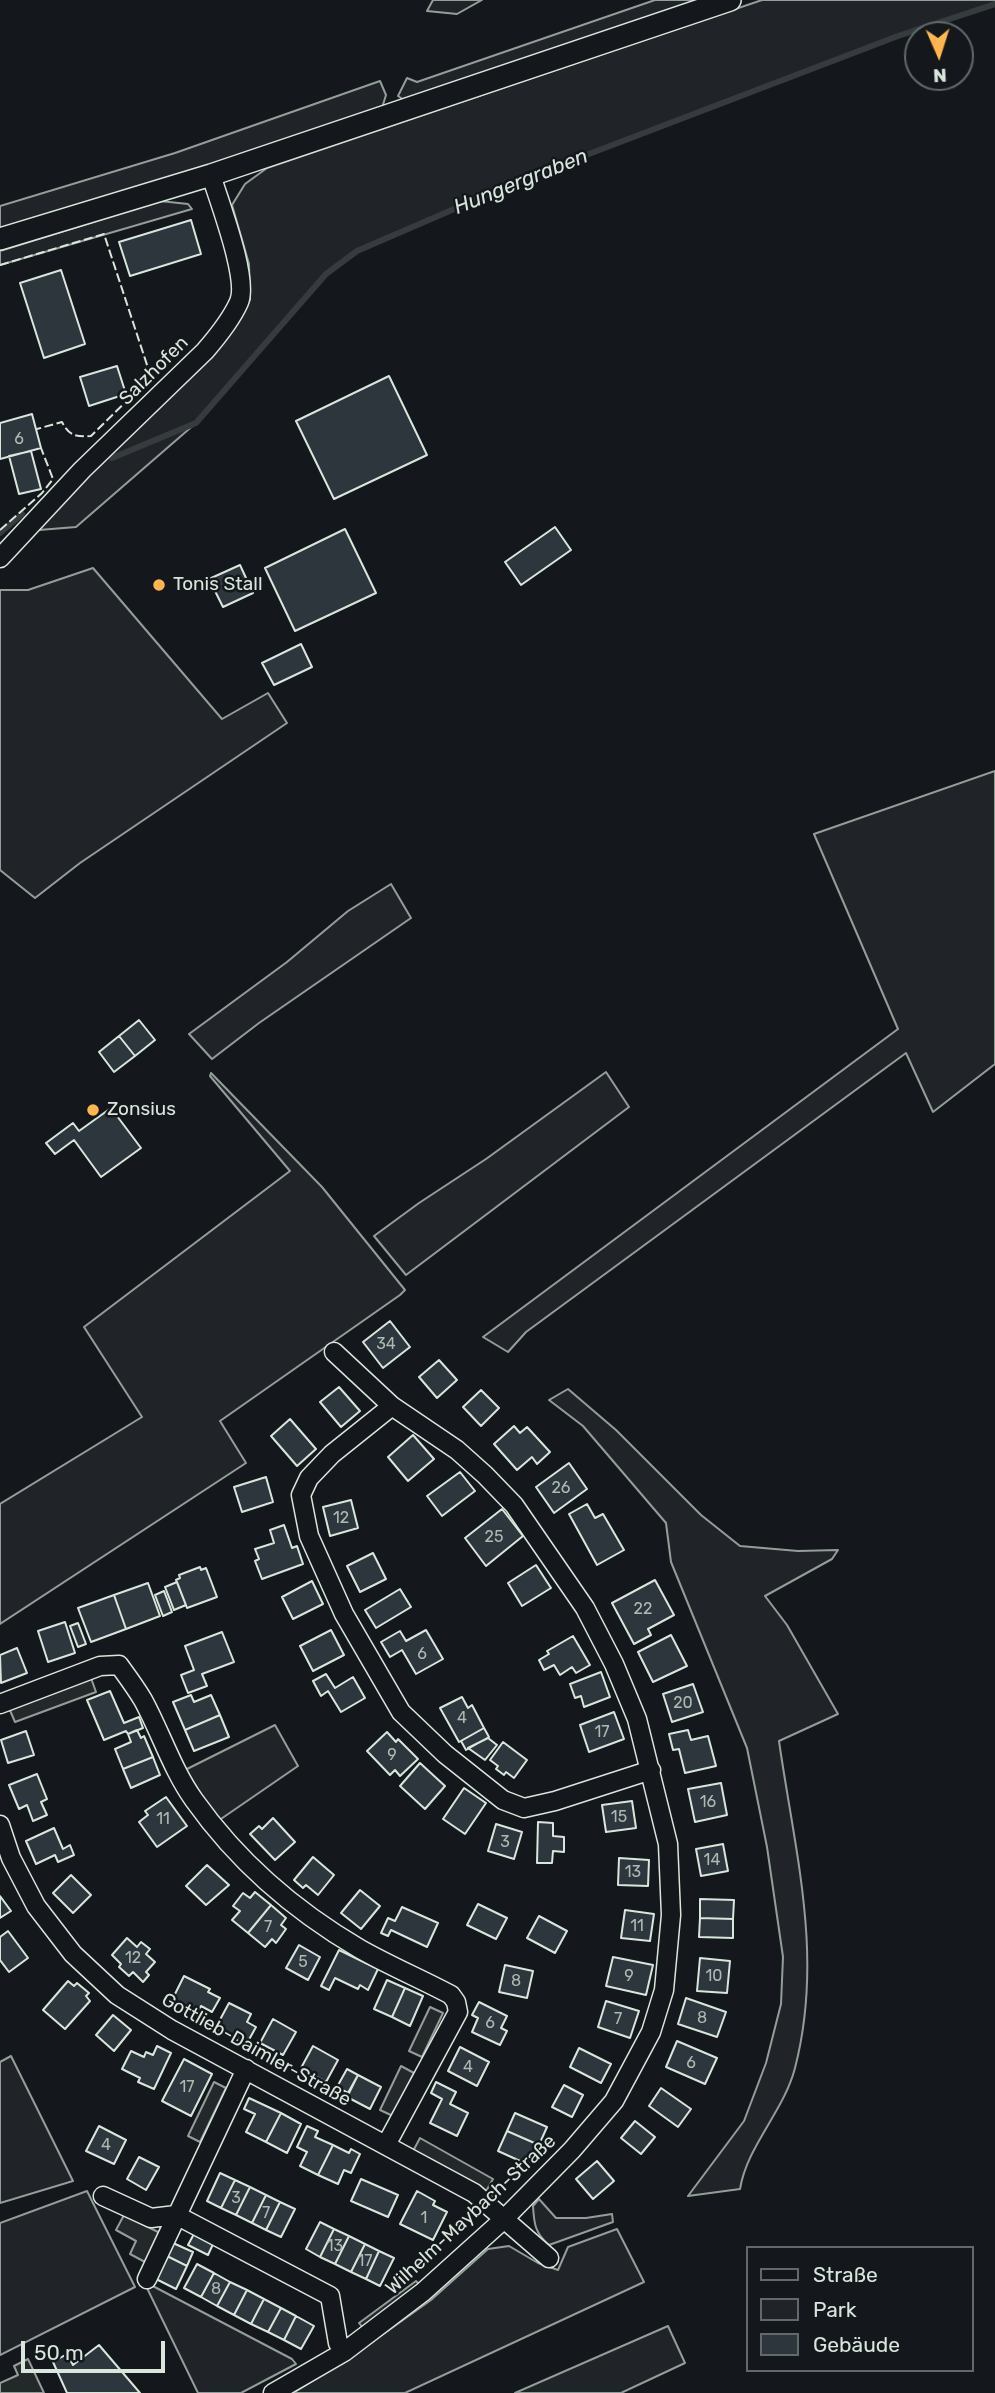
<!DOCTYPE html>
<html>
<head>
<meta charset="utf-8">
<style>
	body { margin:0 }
	#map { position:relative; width:995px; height:2393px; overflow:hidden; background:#14181c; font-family:Rubik,sans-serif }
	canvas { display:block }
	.legend { position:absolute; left:746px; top:2246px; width:228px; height:126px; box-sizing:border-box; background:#14181c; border:2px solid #626a69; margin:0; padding:9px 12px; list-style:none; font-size:21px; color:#d8e6dc }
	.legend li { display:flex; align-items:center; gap:14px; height:35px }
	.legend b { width:35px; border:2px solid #626a69 }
	.north { position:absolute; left:904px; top:21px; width:70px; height:70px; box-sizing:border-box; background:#14181c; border:2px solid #626a69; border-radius:50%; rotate:177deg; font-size:19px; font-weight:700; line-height:28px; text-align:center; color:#d8e6dc }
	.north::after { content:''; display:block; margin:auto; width:24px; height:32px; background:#ffb74d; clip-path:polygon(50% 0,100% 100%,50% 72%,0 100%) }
	.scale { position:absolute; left:21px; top:2341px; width:144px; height:32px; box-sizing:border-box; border:4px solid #d8e6dc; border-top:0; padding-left:9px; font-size:21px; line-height:24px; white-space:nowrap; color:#d8e6dc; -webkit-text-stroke:5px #14181c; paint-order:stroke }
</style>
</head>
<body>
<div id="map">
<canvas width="995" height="2393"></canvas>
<ul class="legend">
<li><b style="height:9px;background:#14181c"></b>Straße</li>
<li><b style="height:19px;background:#202428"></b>Park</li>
<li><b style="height:19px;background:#2c363c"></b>Gebäude</li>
</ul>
<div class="north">N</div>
<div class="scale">50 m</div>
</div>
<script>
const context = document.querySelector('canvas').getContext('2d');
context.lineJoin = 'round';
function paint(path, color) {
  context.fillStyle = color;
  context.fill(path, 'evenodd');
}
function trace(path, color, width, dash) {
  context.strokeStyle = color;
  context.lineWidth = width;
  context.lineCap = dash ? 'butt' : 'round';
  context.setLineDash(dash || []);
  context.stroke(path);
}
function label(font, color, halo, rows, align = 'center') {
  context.font = font + ' Rubik,sans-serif';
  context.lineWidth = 5;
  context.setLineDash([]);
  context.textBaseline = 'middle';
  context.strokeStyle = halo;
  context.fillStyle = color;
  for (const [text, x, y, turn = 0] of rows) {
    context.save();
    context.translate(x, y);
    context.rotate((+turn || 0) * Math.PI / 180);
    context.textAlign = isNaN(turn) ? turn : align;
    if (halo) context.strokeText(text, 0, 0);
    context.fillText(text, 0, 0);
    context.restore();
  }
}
const green = new Path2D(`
	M433,0H482L457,14L427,11Z
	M655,0H698L404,100L398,96L407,78L417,82Z
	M762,0H995V4L898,36L527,178L357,251L326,274L196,423L76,527L39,530L82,470L205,351L250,300L249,264L232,205L245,184L267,168Z
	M380,81L386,95L382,108L203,169L0,232V206L175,153Z
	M160,201L188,204L192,209L0,265V251Z
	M93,568L222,719L268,693L287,723L80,863L35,898L0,870V590H28Z
	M995,771V1064L933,1112L906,1053L526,1332L508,1352L483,1337L898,1029L814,834Z
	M391,884L411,918L259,1023L212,1059L189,1034L287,962L348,911Z
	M606,1072L629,1107L406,1275L374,1236L419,1203L486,1159Z
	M211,1073L322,1187L405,1290L400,1295L220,1421L246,1463L0,1624V1504L142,1417L84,1327L290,1171L210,1076Z
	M568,1389L616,1430L701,1515L740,1546L798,1551L838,1550L832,1559L765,1596L787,1625L838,1714L779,1741C795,1853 824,1956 795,2068C784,2111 747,2146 740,2189L688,2196L744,2121L766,2063L781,2004L783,1957L767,1847L747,1748L671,1562L666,1523L583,1426L549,1400Z
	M275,1725L298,1766L218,1821L185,1770Z
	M11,2056L73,2181L0,2203V2062Z
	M87,2191L135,2287L0,2355V2223Z
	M539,2199L556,2218H586L612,2214L613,2222L549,2245C535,2233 534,2224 533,2206Z
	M617,2229L644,2282L405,2393H293L354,2355L431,2300L488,2249L509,2246L538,2263L558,2270L568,2247Z
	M147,2283L292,2359L296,2364L241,2393H198L146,2286Z
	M668,2326L685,2363L621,2393H515Z`);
paint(green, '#202428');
trace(green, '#939e99', 2);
const parking = new Path2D(`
	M91,1678L96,1692L15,1722L9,1708Z
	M430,2007L443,2013L422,2057L409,2051Z
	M401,2066L414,2073L393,2116L380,2110Z
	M214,2082L226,2088L200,2142L188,2136Z
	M420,2138L493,2179L485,2193L412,2153Z
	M124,2215L160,2233L145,2262L130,2254L136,2241L116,2230Z
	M416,2281L420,2285L363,2328L359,2323Z
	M28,2359L44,2393H0V2383L18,2375L14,2366Z`);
paint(parking, '#24282b');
trace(parking, '#939e99', 2);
trace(new Path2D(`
	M112,458L196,423L326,274L357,251L526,178L898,36L995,4
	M0,533L22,514`), '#363b3e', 6);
const building = new Path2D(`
	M191,220L201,254L130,276L119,242Z
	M61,270L85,344L44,358L20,283Z
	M117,366L126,394L89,406L80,377Z
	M389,376L427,455L334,499L296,421Z
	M32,414L41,448L0,459V423Z
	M31,451L41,489L19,494L9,456Z
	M555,527L571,550L521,585L505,562Z
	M345,529L376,593L295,631L265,568Z
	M240,565L253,593L223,607L209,579Z
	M301,644L312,667L274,685L262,663Z
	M139,1020L155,1040L135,1056L119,1036Z
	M119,1036L135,1056L114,1072L99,1052Z
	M111,1108L141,1148L101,1177L74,1140L55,1154L46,1143L73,1123L79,1131Z
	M390,1321L410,1347L383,1368L363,1342Z
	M439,1360L457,1380L437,1398L419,1377Z
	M339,1387L360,1411L341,1427L320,1402Z
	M481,1390L499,1408L481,1426L463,1407Z
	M290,1419L316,1449L297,1466L271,1436Z
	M514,1426L520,1433L527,1427L550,1452L537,1464L532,1457L517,1470L494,1444Z
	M413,1435L434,1459L408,1481L388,1457Z
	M569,1463L587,1489L554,1513L536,1487Z
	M460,1472L475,1491L442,1516L427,1496Z
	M266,1477L273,1502L242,1512L234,1487Z
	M351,1500L358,1528L330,1536L323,1507Z
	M587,1504L595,1518L603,1514L624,1550L597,1565L569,1514Z
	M502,1509L523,1536L486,1566L465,1538Z
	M284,1525L292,1548L297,1546L303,1564L262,1579L255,1561L259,1559L255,1549L274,1543L270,1530Z
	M373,1553L386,1579L360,1592L347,1566Z
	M536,1565L551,1588L522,1606L508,1583Z
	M200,1567L201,1570L206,1568L217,1597L187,1608L176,1580L180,1578L179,1575Z
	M655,1580L674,1615L648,1629L651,1635L634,1644L612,1603Z
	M312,1581L323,1604L293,1619L282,1597Z
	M177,1582L186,1605L174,1610L165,1587Z
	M148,1583L160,1616L126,1629L114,1595Z
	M400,1589L411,1607L376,1628L365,1610Z
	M164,1591L172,1612L163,1616L155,1595Z
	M114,1595L126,1629L91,1642L78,1608Z
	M65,1622L75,1653L48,1662L38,1631Z
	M78,1623L86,1644L78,1647L70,1626Z
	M331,1630L344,1655L313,1671L300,1646Z
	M426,1630L443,1659L416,1674L402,1650L390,1657L381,1642L400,1631L406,1641Z
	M222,1632L234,1662L202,1674L207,1686L188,1693L181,1675L194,1670L185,1646Z
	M671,1635L687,1666L653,1682L638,1652Z
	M573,1636L590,1665L576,1673L572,1667L560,1675L554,1665L544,1670L539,1660L549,1654L547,1651Z
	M17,1648L27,1673L1,1683L0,1655Z
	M601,1672L610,1697L584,1707L581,1696L575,1698L570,1684Z
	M326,1674L335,1688L353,1677L365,1698L341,1712L328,1691L321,1696L313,1681Z
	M693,1684L703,1712L672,1722L663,1694Z
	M110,1691L124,1723L139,1717L143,1728L128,1734L126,1731L104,1740L87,1700Z
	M191,1695L194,1702L211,1695L220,1715L185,1730L173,1702Z
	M462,1697L468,1708L472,1705L484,1728L459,1742L440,1708Z
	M614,1712L624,1739L589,1752L580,1725Z
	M220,1715L229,1737L194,1751L185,1730Z
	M484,1728L489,1737L466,1750L461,1741Z
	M137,1730L141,1738L144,1736L153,1757L123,1769L115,1749L131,1742L128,1734Z
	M688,1730L691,1740L708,1736L716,1766L685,1773L679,1749L673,1750L669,1734Z
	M26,1731L34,1755L8,1763L1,1740Z
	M387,1732L396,1742L398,1739L418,1759L400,1776L395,1770L390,1775L367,1751Z
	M488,1738L497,1745L485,1760L468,1748Z
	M503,1742L527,1760L514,1778L506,1772L504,1775L496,1769L498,1766L490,1760Z
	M153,1757L160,1775L131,1788L123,1769Z
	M420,1763L445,1786L425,1809L400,1786Z
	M37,1774L47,1799L41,1802L47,1815L33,1821L27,1805L19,1809L9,1785Z
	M721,1783L727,1815L695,1822L688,1789Z
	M464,1788L486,1803L465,1834L443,1819Z
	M166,1797L187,1826L157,1847L139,1822L148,1815L145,1811Z
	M632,1801L636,1828L606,1832L602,1805Z
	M273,1818L295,1842L275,1860L250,1834L259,1826L262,1829Z
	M538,1822L553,1823V1836L564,1837V1852L553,1851L552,1863H537Z
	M496,1824L522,1832L514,1859L488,1851Z
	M54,1828L63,1849L70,1845L74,1855L58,1862L55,1855L36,1864L26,1841Z
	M723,1844L728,1871L701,1876L696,1849Z
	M313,1857L334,1875L318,1895L306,1885L303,1888L294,1880Z
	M619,1858L649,1860L648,1886L618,1885Z
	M207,1865L229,1885L206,1905L186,1886Z
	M71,1875L91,1895L73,1913L53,1893Z
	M360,1890L380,1906L361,1929L341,1913Z
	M255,1892L271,1905L248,1933L232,1920L240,1911L233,1906L243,1893L250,1898Z
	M0,1896L11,1911L0,1918Z
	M700,1899L734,1900L733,1919L700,1918Z
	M478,1904L507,1918L496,1939L467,1925Z
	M271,1905L286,1918L281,1925L286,1929L276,1943L272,1939L265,1947L248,1933Z
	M402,1907L438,1923L427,1947L391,1930L388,1936L381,1933L388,1918L395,1921Z
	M625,1910L654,1914L650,1941L621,1938Z
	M539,1916L567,1931L555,1953L527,1938Z
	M700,1918L733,1919V1938L699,1937Z
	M8,1931L28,1958L9,1972L0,1960V1937Z
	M127,1938L137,1947L141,1942L150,1949L146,1954L155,1962L146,1972L149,1975L143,1982L133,1972L129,1976L119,1967L121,1964L112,1955Z
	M299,1945L320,1957L308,1980L286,1968Z
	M339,1950L378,1969L368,1990L360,1985L358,1989L335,1978L329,1990L321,1986Z
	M613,1957L653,1965L646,1995L606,1986Z
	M700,1958L730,1961L727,1993L697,1991Z
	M505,1965L533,1971L527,1998L499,1992Z
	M184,1976L210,1989L208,1992L220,1998L212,2012L201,2006L197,2014L172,2000Z
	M387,1980L405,1988L392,2017L374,2009Z
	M68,1981L74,1986L77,1983L89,1993L86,1996L90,2001L65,2029L43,2010Z
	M405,1988L423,1996L410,2026L392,2017Z
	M686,1998L726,2012L717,2037L678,2024Z
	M606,2001L639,2011L630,2038L598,2027Z
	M479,2002L507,2016L501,2028L507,2031L500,2045L472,2032L478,2018L472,2015Z
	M229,2003L251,2014L247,2022L256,2027L246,2045L215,2029Z
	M113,2015L131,2030L114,2051L96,2035Z
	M273,2019L296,2032L283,2055L260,2043Z
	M677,2041L717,2058L705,2084L666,2067Z
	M157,2046L171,2053L154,2089L138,2082L140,2078L122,2069L131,2051L144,2057L146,2052L153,2055Z
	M313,2046L338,2060L326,2082L301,2068Z
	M460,2047L489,2062L477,2086L448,2071Z
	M579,2048L611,2064L601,2083L570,2067Z
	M184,2059L212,2074L191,2116L162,2101Z
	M347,2069L358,2075L348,2093L337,2087Z
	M358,2075L381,2087L370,2109L347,2097Z
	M436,2082L456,2092L450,2104L468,2113L457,2136L430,2123L442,2099L431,2093Z
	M564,2085L583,2095L572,2117L552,2107Z
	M661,2088L691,2109L678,2127L649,2106Z
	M249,2098L281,2113L266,2142L246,2132L255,2114L244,2109Z
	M281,2113L301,2124L287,2153L266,2142Z
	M515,2113L547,2127L539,2145L507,2131Z
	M635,2121L655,2137L641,2154L621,2138Z
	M99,2126L126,2140L114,2164L86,2151Z
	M307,2126L318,2131L315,2137L333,2145L318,2175L300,2166L307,2152L297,2147Z
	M507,2131L539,2145L529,2165L498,2151Z
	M333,2145L349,2153L351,2149L360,2154L351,2173L344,2170L338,2184L318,2175Z
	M139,2157L159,2167L146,2190L127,2179Z
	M597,2161L614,2181L593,2199L576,2179Z
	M220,2173L235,2180L221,2208L207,2201Z
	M361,2179L398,2195L388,2217L351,2201Z
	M235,2180L250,2187L236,2215L221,2208Z
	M250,2187L266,2195L252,2223L236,2215Z
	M417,2191L435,2201L433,2205L447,2212L433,2240L400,2224Z
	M266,2195L280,2202L266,2230L252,2223Z
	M280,2202L295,2209L281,2237L266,2230Z
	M320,2222L334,2229L320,2257L306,2249Z
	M334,2229L349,2236L335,2264L320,2257Z
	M195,2232L214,2242L208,2255L188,2245Z
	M349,2236L365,2244L351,2272L335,2264Z
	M173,2243L193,2252L187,2266L167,2256Z
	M365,2244L379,2251L366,2279L351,2272Z
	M379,2251L394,2258L380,2286L366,2279Z
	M167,2256L187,2266L176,2289L156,2279Z
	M197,2264L214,2273L201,2297L184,2288Z
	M214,2273L230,2282L217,2306L201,2297Z
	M230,2282L247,2290L234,2315L217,2306Z
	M247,2290L264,2299L251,2324L234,2315Z
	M264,2299L281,2308L268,2332L251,2324Z
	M281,2308L296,2316L284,2340L268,2332Z
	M296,2316L314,2326L301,2349L284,2340Z
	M99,2345L140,2393H67L53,2362L67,2354L73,2365Z`);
paint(building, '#2c363c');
trace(building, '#d8e6dc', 2);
const minor = new Path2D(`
	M0,558L82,470L205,351C218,336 231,320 239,302C249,279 219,201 211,175
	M392,1406L332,1454L309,1478L301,1495L309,1536L344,1614L401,1712L445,1754L503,1800L524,1808L555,1801L651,1770
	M0,1704L100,1666L119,1665C127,1676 136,1688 143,1700C161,1733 172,1769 194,1800C238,1862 295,1911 360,1949C390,1966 421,1979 451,1995L456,2002L458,2012L386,2145
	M0,1825L11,1858L36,1906L73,1954L117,1995L172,2030L474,2193L549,2258
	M103,2196L151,2218L176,2215L330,2296L338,2343L344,2352
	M147,2279L246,2069
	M273,2393L344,2352L423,2292L503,2220L572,2150L614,2101L651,2032L664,1990L671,1915L668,1844L637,1719L614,1664L585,1608L514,1505L485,1475L457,1450L392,1406L334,1352`);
const tertiary = new Path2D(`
	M0,239L211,175L730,0`);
trace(minor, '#d8e6dc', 21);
trace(tertiary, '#d8e6dc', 24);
trace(minor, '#14181c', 18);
trace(tertiary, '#14181c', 21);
trace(new Path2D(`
	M0,265L104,234L151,377L91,436C76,437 69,436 62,422L37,429
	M0,530L42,493L53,479L41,448`), '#d8e6dc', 2, [9, 3.5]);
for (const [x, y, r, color] of [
	[159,585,7,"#ffb74d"],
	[93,1110,7,"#ffb74d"]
]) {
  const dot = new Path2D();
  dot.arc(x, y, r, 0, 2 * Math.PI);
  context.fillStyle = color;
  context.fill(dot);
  trace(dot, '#14181c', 2.5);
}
label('16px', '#adbab4', null, [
	["6",19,439],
	["34",386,1344],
	["26",561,1488],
	["12",341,1518],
	["25",494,1537],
	["22",643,1609],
	["6",422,1654],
	["20",683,1703],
	["4",462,1718],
	["17",602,1732],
	["9",392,1755],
	["16",708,1802],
	["15",619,1817],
	["11",163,1819],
	["3",505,1842],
	["14",712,1860],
	["13",633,1872],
	["11",637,1926],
	["7",268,1927],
	["12",133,1958],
	["5",303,1962],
	["9",629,1976],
	["10",714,1976],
	["8",516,1981],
	["8",702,2018],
	["7",618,2019],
	["6",490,2023],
	["6",691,2063],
	["4",468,2067],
	["17",187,2087],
	["4",106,2145],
	["3",236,2198],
	["7",266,2213],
	["1",424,2218],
	["13",335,2246],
	["17",365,2261],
	["8",216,2289]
]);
label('19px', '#d8e6dc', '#14181c', [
	["Salzhofen",154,371,-45],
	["Gottlieb-Daimler-Straße",256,2050,29],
	["Wilhelm-Maybach-Straße",471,2215,-43]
]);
label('19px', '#d8e6dc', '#14181c', [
	["Tonis Stall",173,585],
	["Zonsius",107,1110]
], 'left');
label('italic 21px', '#d8e6dc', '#14181c', [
	["Hungergraben",521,182,-22]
]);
</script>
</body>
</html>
